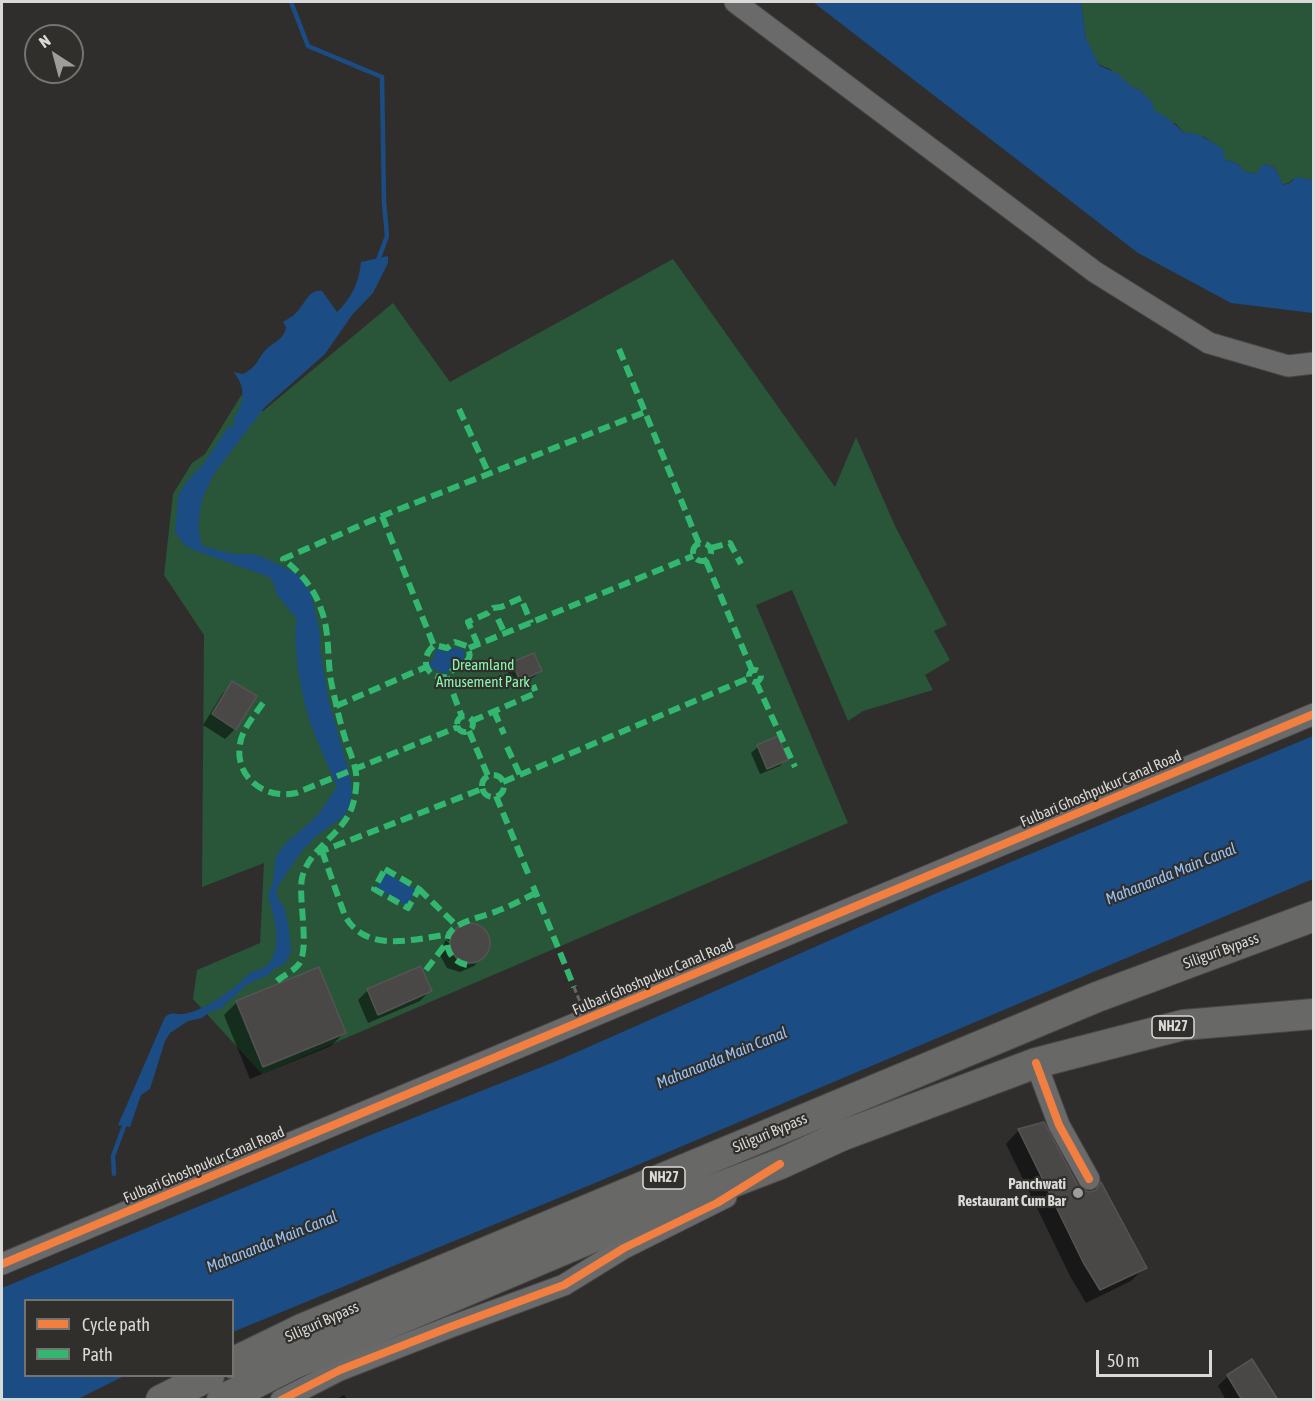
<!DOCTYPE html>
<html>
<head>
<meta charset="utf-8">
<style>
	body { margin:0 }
	#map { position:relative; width:1315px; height:1401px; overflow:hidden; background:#2f2e2d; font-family:"Asap Condensed",sans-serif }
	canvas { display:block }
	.frame { position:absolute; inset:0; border:3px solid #d9d9d7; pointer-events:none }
	.legend { position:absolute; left:24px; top:1299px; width:210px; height:78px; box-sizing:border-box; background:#302f2c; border:2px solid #747370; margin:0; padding:8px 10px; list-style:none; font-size:18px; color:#d9d9d7 }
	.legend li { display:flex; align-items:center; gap:12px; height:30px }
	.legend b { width:30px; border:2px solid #747370 }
	.north { position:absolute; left:24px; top:24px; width:60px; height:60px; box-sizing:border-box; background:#302f2c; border:2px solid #747370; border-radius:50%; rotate:324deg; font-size:16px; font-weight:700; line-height:24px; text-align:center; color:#d9d9d7 }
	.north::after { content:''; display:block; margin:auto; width:21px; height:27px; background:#9e9d9c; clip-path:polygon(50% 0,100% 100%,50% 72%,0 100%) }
	.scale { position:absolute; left:1096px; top:1350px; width:116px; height:27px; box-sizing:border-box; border:3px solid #d9d9d7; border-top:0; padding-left:8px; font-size:18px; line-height:21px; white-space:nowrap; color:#d9d9d7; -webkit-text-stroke:4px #302f2c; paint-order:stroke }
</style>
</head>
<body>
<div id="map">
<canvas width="1315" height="1401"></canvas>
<div class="frame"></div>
<ul class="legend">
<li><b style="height:8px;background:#f27e40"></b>Cycle path</li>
<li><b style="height:8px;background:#33b770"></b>Path</li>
</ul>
<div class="north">N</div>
<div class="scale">50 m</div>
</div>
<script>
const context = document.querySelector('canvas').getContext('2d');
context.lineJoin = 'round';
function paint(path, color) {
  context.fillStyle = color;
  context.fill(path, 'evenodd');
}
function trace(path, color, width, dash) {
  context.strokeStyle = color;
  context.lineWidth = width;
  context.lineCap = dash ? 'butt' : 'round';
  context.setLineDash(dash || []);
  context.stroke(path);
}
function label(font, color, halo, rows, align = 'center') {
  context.font = font + ' "Asap Condensed",sans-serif';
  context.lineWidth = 4.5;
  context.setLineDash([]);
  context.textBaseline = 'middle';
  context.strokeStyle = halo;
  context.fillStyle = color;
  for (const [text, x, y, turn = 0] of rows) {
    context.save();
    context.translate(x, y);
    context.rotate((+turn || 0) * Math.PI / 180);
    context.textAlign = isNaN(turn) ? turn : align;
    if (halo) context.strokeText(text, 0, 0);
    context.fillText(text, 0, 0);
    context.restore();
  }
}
paint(new Path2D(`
	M1081,2H1313V182L1309,179H1293L1290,182L1283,185L1275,168L1266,164L1262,166L1256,174L1244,171L1237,163L1225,160L1217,146L1205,137L1184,133L1176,124L1168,121L1152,109L1153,104L1140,90L1131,87L1110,69L1100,65L1092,54L1086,38Z
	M673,259L835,487L856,437L895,526L947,625L934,631L950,660L925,675L933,690L863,711L848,721L792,590L756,605L848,823L262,1074L193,999L197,970L260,943L264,863L202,887L204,635L164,575L173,494L192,463L205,454L242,394L263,411L393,303L450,382Z`), '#295538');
paint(new Path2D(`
	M813,2H1081L1086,38L1097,61L1100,66L1117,73L1132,87L1140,90L1153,103V109C1162,114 1178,126 1184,133C1200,131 1210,142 1223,149L1225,160L1237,163L1244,171L1256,174L1262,165L1266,164L1275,168L1283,185L1290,183L1296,177L1309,179L1313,182V313L1231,303L1138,253Z
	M388,256V263L373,293L352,315L325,354L264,408L214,474L202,499L198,526L201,543L205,547L233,554H252L265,558L297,574L311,593L320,633V650L329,702L350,776L352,793L349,807L343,817L315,837L301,852L277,887V897L285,909L289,930L291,952L286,962L280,967L272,969L270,974L248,984L220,1009L211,1011L202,1018L188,1021L170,1033L165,1041L150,1089L141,1095L130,1127L118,1125L165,1017C172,1011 175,1015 183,1014C205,1011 236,988 251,972C288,967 276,920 268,896L273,881L276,856L286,843L317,816L337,787C330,768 320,749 313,730C303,704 291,646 297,619L277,595L273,582L269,577L194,550L185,545L175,532L178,497L184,485L205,462L228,427L234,426V418C245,404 246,385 233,372L243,374C256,367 256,363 263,353C271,342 284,341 286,327L283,322C287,319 292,317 296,313C305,305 308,289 322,291L337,312C352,298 359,282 361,262Z
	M456,647L464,650L465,654L463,660L452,663L448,672L445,674L431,668L429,664L433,659L436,649L447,652Z
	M1313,736V879L595,1183L233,1332L232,1300H26V1376H124L78,1399H2V1288L373,1134L559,1060L939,892Z
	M385,872L416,890L407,906L376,888Z`), '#1b4c84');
paint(new Path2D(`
	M513,663L541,671L534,677L513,686L507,670Z
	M233,683L235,729L225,739L203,725L223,693Z
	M777,738L786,759L780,766L760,774L751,753L758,747Z
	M469,924L483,928L489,941L484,955L474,966L460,972L447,968L440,955L445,941L456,930Z
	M420,968L430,991L420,1001L368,1023L358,1000L368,990Z
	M237,1002L344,1033L331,1046L250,1079L224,1015Z
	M1019,1130L1082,1192H1093L1101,1185L1145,1267L1131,1281L1086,1303L1070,1276L1006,1144Z
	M1252,1361L1277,1400H1226L1218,1386L1228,1376Z
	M344,1395L348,1400H334Z`), '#0007');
trace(new Path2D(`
	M291,2L308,46L382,77L384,202L387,236L377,263
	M114,1174L113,1156L126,1121`), '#1b4c84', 4.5);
const building = new Path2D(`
	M534,653L542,671L520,681L512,662Z
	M232,681L257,696L236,730L212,714Z
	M778,736L788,760L767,769L757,745Z
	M450 943a20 20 0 1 1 40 0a20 20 0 1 1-40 0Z
	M421,966L432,991L378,1015L367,989Z
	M319,967L346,1033L263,1067L236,1001Z
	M1044,1122L1078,1186L1083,1190L1089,1192L1096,1190L1101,1182L1147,1268L1100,1290L1083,1262L1018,1129Z
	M1252,1359L1278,1400H1242L1227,1375Z`);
paint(building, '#494847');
trace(building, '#555453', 1.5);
const minor = new Path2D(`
	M735,2L1095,272L1209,343L1288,366L1314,363
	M1036,1063L1059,1125L1089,1179
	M2,1264L1314,714
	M281,1400L340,1370L450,1327L564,1285L624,1248L726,1197`);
const highway = new Path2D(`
	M232,1363L304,1328L1097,997L1314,916
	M161,1400L209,1376
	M222,1400L291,1365L629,1222L780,1164L841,1136L1036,1063L1183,1025L1314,1014`);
trace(minor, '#4a4948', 23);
trace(highway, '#4a4948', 32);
trace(new Path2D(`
	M574,987L580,1002`), '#666564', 3, [6, 3]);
trace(minor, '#6b6a6a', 21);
trace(highway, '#686867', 30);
trace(new Path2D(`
	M619,349L645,412
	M459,409L489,474
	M382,516L434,646
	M693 552a9 9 0 1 1 18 0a9 9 0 1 1-18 0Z
	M711,548L730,543L741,564
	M706,561L752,670
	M498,619L505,634
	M455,642L467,646C477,666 456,661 447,677C426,680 418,657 435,645L447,648Z
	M478,645L468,622L488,613L493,608L501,607L521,598L531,623
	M469,648L693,556
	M749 676a6 6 0 1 1 12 0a6 6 0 1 1-12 0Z
	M447,677L462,717
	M756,682L795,767
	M263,703C255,715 242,729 240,744C234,778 266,800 296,793L458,727
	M336,706L426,667
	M494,711L504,734
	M457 724a8 8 0 1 1 16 0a8 8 0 1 1-16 0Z
	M472,721L536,693L533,685
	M469,731L488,776
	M507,747L520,775
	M482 786a11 11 0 1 1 22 0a11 11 0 1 1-22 0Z
	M503,782L749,678
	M496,796L530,878
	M322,851L345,916C366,954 414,939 450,934
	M317,853L482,789
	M385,869L419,889L408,908L374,889Z
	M533,886L574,987
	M419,889L457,926
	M467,965C459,963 452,959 449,951C438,922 480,919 497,911C511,906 523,899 536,893
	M426,970L448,941
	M277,981C284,975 294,971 299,964C310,948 298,899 302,878C309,847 345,834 353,804C356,793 358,780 355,768C353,758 348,748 345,738C339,719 335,700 331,681C327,657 330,632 321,609C314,588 300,572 283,559L382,516L645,412L699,544`), '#33b770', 6, [12, 6]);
trace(new Path2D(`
	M1036,1063L1059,1125L1089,1179
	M2,1264L1314,714
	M281,1400L340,1370L450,1327L564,1285L624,1248L717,1203L780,1164`), '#f27e40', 8);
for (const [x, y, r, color] of [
	[1078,1193,6,"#9e9d9c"]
]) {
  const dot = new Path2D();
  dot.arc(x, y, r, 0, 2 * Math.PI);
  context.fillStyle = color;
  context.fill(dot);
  trace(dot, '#302f2c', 2);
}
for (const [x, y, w] of [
	[1173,1027,42],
	[664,1178,42]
]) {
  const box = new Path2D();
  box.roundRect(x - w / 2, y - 11, w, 22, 4.5);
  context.fillStyle = '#302f2c';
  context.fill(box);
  trace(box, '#d9d9d7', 1.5);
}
label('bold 14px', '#d9d9d7', null, [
	["NH27",1173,1027],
	["NH27",664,1178]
]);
label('15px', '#86f7ac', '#302f2c', [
	["Dreamland",483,665],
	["Amusement Park",483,682]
]);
label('15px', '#d9d9d7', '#302f2c', [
	["Fulbari Ghoshpukur Canal Road",1101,789,-23],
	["Siliguri Bypass",1221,951,-20],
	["Fulbari Ghoshpukur Canal Road",653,977,-23],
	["Siliguri Bypass",770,1133,-23],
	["Fulbari Ghoshpukur Canal Road",204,1165,-23],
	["Siliguri Bypass",322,1322,-24]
]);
label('bold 15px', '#d9d9d7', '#302f2c', [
	["Panchwati",1066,1184],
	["Restaurant Cum Bar",1066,1201]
], 'right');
label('italic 16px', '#99c3f8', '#302f2c', [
	["Mahananda Main Canal",1171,874,-22],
	["Mahananda Main Canal",722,1058,-22],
	["Mahananda Main Canal",272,1242,-22]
]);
</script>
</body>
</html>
